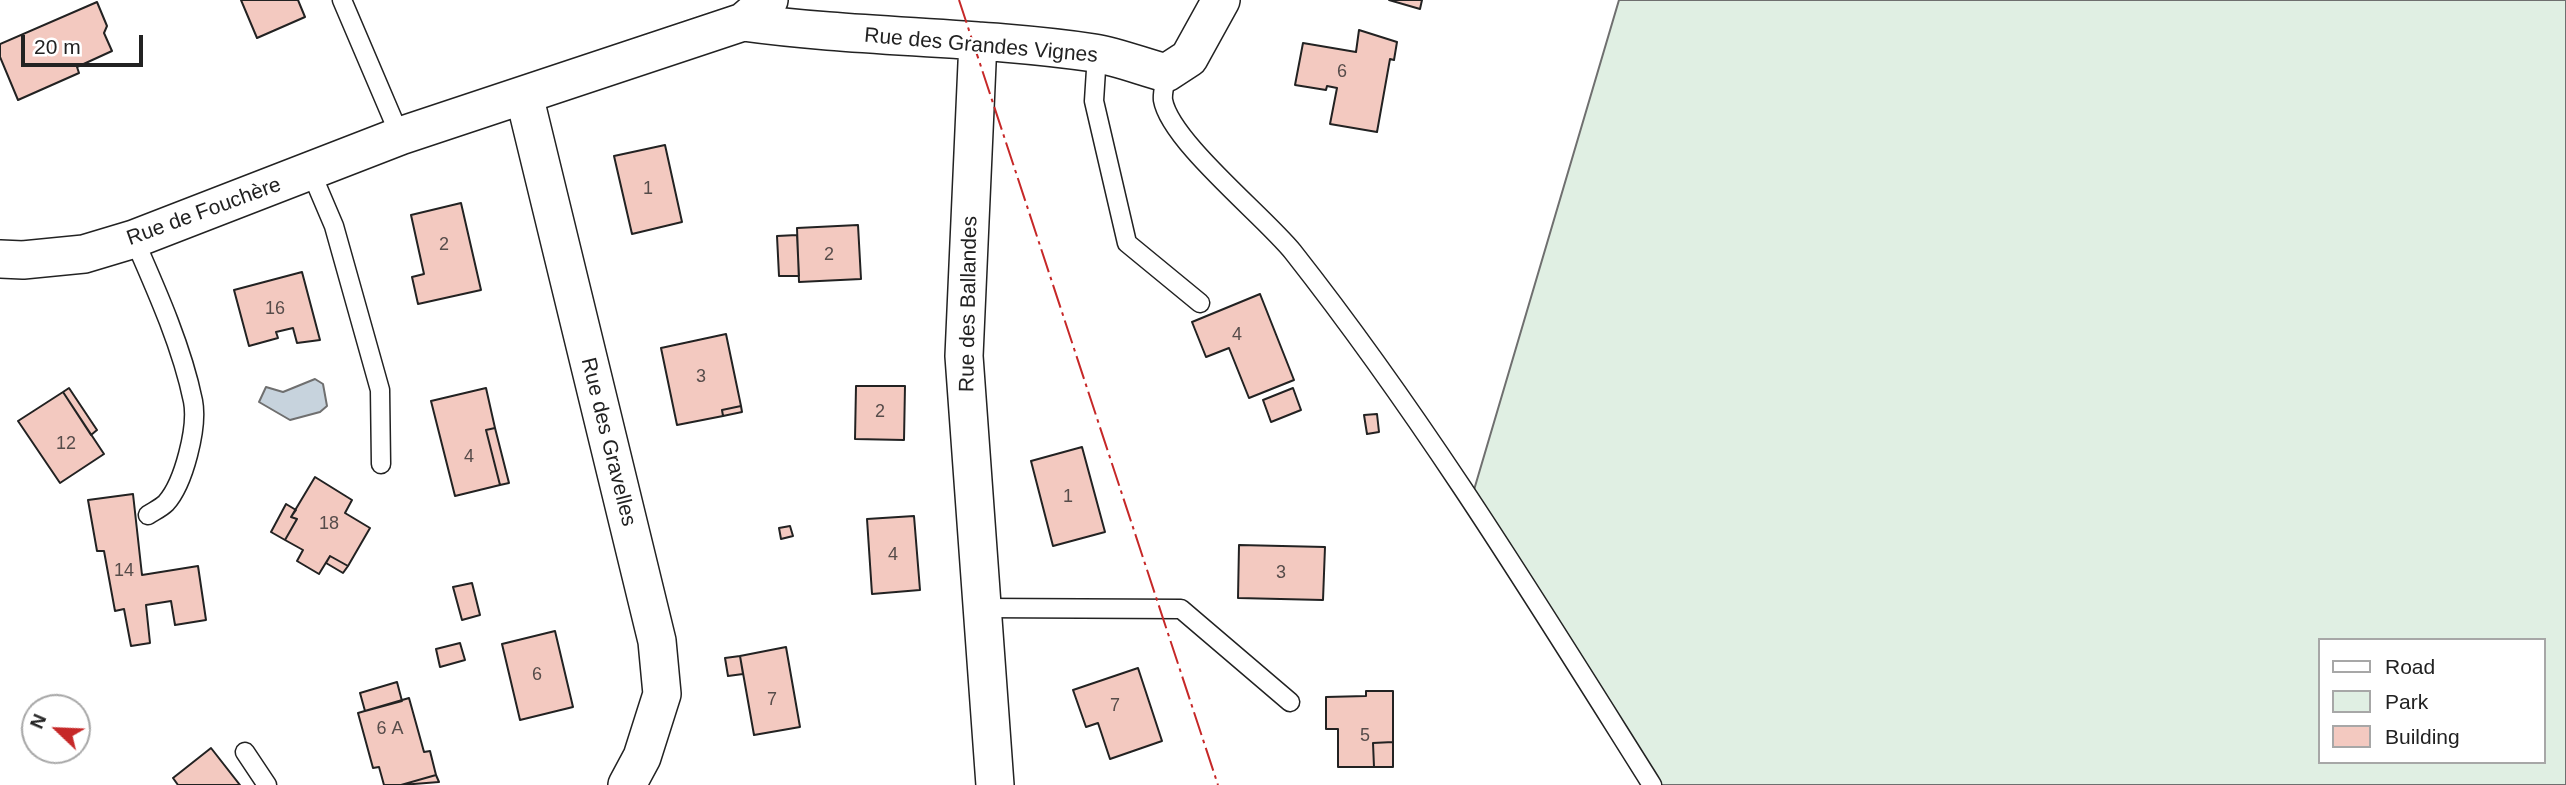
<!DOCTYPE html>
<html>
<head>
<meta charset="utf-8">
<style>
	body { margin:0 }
	#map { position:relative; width:2566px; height:785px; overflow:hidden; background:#fff; font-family:Helvetica,sans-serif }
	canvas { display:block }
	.legend { position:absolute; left:2318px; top:638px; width:228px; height:126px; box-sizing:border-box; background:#fff; border:2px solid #a7a7a7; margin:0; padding:9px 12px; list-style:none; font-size:21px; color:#222 }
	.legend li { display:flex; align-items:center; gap:14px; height:35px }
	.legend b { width:35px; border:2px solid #a7a7a7 }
	.north { position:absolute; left:21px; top:694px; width:70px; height:70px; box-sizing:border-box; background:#fff; border:2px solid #a7a7a7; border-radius:50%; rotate:293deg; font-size:19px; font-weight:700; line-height:28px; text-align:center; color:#222 }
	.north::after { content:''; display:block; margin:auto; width:24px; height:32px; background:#c62828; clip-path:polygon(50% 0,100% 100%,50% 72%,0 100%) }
	.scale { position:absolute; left:21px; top:35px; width:122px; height:32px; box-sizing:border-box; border:4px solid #222; border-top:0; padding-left:9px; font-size:21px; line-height:24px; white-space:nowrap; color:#222; -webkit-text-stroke:5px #fff; paint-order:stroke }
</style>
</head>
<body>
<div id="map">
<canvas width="2566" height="785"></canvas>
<ul class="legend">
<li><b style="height:9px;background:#fff"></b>Road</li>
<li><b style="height:19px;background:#e0efe3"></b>Park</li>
<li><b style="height:19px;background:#f3c9c0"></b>Building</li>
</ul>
<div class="north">N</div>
<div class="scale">20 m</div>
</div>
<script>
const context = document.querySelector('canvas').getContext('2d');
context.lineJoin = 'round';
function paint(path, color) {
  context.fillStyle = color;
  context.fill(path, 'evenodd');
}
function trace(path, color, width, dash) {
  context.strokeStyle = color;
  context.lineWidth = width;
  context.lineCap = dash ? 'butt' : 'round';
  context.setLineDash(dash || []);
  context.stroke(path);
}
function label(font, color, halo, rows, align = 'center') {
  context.font = font + ' Helvetica,sans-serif';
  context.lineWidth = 5;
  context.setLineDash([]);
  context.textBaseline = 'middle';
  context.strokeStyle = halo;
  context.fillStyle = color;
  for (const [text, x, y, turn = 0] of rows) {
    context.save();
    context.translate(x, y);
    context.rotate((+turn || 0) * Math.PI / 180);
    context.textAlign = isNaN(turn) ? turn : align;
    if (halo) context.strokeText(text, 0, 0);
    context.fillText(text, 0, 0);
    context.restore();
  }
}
const green = new Path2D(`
	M1619,0H2566V785H1652L1471,500ZM2319,640H2543V762H2319Z`);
paint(green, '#e0efe3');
trace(green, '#6f6f6f', 2);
const water = new Path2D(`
	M315,379L323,384L327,406L320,412L290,420L259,402L266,387L283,392Z`);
paint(water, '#c7d3dd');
trace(water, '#6f6f6f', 2);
const building = new Path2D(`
	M241,0H298L305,17L257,38Z
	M1389,0H1422L1420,9Z
	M97,2L107,26L104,33L112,51L77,67L79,73L18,100L0,57V44Z
	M1359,30L1397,42L1394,60L1390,59L1377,132L1330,124L1337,88L1327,86L1326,90L1295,85L1303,43L1356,52Z
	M665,145L682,222L632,234L614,156Z
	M461,203L481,290L418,304L412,277L424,274L411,215Z
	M858,225L861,279L799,282L797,228Z
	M797,235L799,276H779L777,236Z
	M302,272L320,340L297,343L293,328L276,332L278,338L249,346L234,290Z
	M1260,294L1294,380L1249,398L1229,348L1206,357L1192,322Z
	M726,334L741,406L722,410L723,416L677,425L661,348Z
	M856,386H905L904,440L855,439Z
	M69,388L97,430L91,435L63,392Z
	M486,388L495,428L486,430L500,485L455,496L431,401Z
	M1293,388L1301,410L1271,422L1263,400Z
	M63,392L104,454L60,483L18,421Z
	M741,406L742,412L723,416L722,410Z
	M1377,414L1379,432L1367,434L1364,415Z
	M495,428L509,483L500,485L486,430Z
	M1082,447L1105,532L1053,546L1031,461Z
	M315,477L352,500L345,513L370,528L348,566L330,556L319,574L297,561L303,550L285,540L297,519L291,517Z
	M133,494L142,575L198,566L206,620L175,625L171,601L146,605L150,643L131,646L124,609L115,611L104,551H97L88,500Z
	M286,504L296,510L291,517L297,519L285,540L271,532Z
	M914,516L920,590L872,594L867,519Z
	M790,526L793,536L781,539L779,528Z
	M1239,545L1325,547L1323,600L1238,598Z
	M330,556L348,566L343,573L326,563Z
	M472,583L480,615L462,620L453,587Z
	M555,631L573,707L520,720L502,644Z
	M460,643L465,660L440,667L436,649Z
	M786,647L800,727L754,735L740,656Z
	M740,656L743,674L728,676L725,658Z
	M1138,668L1162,741L1110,759L1098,723L1086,727L1073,690Z
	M397,682L402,701L365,711L360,693Z
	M1366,691H1393V742L1373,743L1374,767H1338V729H1326V697L1366,696Z
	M409,698L424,752L430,751L436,775L401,785H384L379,767L373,768L358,713Z
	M1393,742V767H1374L1373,743Z
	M211,748L240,785H178L173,778Z
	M436,775L439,782L401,785Z`);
paint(building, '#f3c9c0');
trace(building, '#222', 2);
const service = new Path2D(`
	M342,0L400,136
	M1097,54L1094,101L1127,243L1200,303
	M1166,73C1166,81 1162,92 1163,100C1170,141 1264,216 1293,252C1426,421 1538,604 1652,785
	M311,172L334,226L380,390L381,464
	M134,239C156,289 182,347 193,401C198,427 184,483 166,503C161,508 154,511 148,515
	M982,608L1181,609L1290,702
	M245,752L267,785`);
const minor = new Path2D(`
	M743,22C859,38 978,36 1094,53C1118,57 1143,67 1166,73L1189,58L1221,0
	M978,41L964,356L995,785
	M524,95L657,641L662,694L642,757L627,785
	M0,259L23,260L84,254L134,239L400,136L743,22L769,0`);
trace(service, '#222', 21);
trace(minor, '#222', 40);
trace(service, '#fff', 18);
trace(minor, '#fff', 37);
trace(new Path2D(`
	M959,0L1218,785`), '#c62828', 2, [24, 5, 3.5, 5]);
label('18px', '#564c4a', null, [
	["6",1342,72],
	["1",648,189],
	["2",444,245],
	["2",829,255],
	["16",275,309],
	["4",1237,335],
	["3",701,377],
	["2",880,412],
	["12",66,444],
	["4",469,457],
	["1",1068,497],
	["18",329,524],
	["4",893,555],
	["14",124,571],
	["3",1281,573],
	["6",537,675],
	["7",772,700],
	["7",1115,706],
	["6 A",390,729],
	["5",1365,736]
]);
label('21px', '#222', '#fff', [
	["Rue des Grandes Vignes",981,46,5],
	["Rue de Fouchère",204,212,-20],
	["Rue des Ballandes",969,304,-89],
	["Rue des Gravelles",608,442,76]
]);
</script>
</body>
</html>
